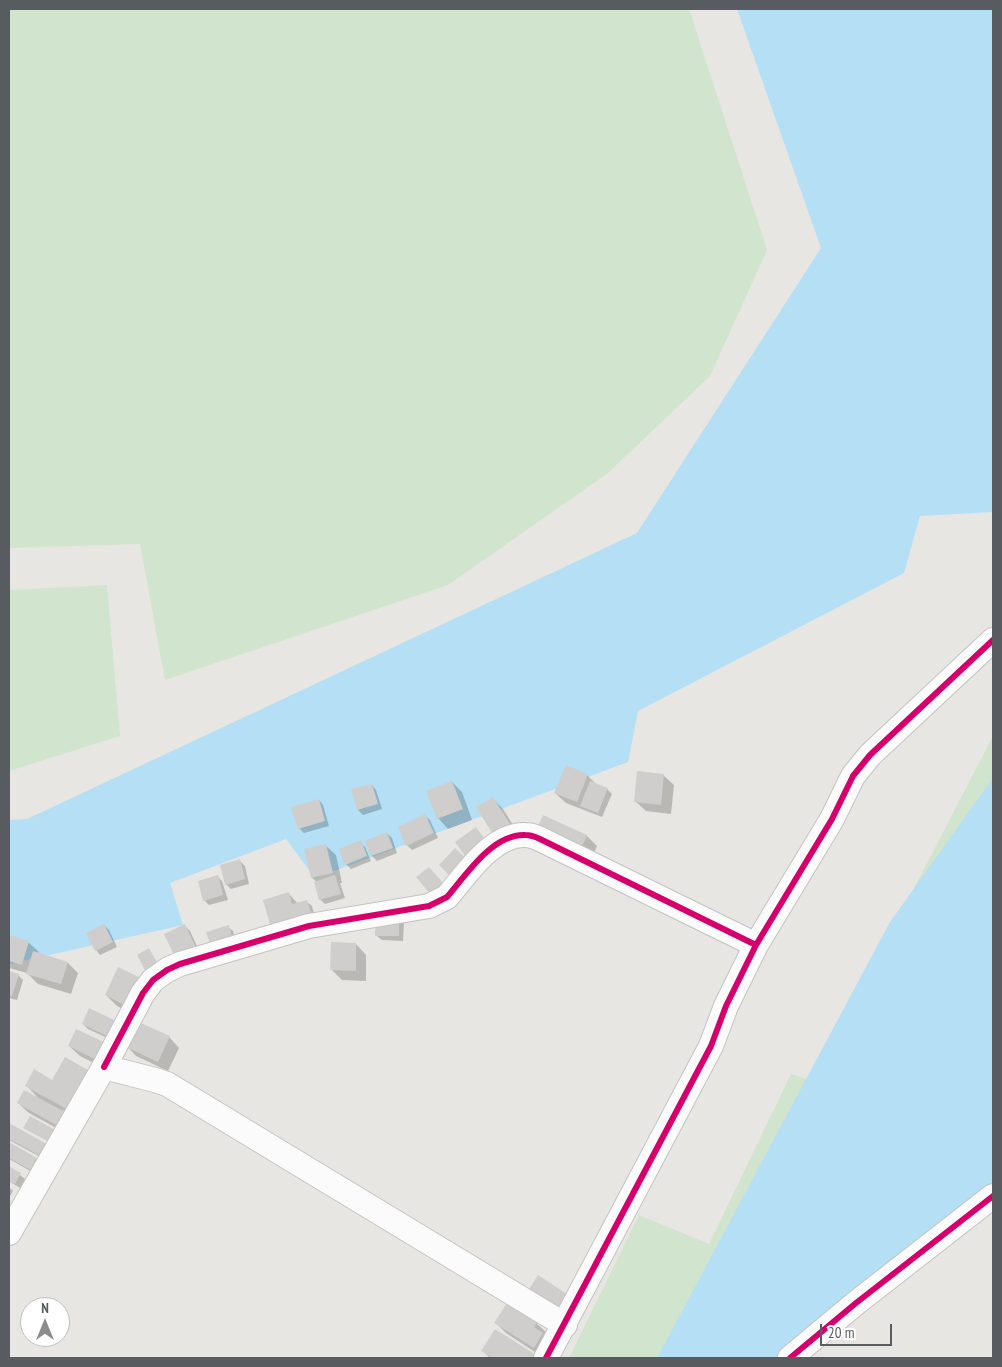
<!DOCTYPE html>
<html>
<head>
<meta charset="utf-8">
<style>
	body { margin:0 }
	#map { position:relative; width:1002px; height:1367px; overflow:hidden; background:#e8e6e2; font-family:"PT Sans Narrow",sans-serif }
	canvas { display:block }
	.frame { position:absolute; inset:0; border:10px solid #585c60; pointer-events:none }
	.north { position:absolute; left:20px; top:1297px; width:50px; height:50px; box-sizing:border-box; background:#fff; border:1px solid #bcbebf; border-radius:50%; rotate:0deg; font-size:14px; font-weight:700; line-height:20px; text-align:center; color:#585c60 }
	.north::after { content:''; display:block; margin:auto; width:18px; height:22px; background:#8a8c8e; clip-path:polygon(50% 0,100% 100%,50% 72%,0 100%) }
	.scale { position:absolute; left:820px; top:1324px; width:72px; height:22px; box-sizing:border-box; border:2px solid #585c60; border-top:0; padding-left:6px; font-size:15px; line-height:18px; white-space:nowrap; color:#585c60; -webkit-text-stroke:4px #fff; paint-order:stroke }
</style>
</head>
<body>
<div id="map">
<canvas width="1002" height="1367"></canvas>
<div class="frame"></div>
<div class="north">N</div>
<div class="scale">20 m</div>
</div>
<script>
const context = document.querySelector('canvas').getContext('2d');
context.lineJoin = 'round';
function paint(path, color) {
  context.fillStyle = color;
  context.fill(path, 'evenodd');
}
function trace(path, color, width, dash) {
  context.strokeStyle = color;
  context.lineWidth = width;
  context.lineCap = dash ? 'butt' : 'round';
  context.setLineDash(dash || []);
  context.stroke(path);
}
paint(new Path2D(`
	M9,9H689L767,250L710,376L608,473L448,585L165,680L140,544L9,548Z
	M107,585L120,736L9,771V590Z
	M993,736V1184L767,1358H569L639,1215L709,1244L791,1074L814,1081Z`), '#d1e4cd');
paint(new Path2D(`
	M737,9H993V512L920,516L904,573L638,711L628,762L315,878L286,839L170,883L183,925L9,964V820L27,819L637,533L821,248Z
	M993,778V1192L783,1358H657L890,922Z`), '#b4dff4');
paint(new Path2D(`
	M566,767L588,776L597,785L607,789L612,794L602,817L566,803L555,793Z
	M663,775L674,785L671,814L646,811L635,801Z
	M452,782L462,792L472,820L448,829L438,818Z
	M372,785L376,790L382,809L363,815L358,810L352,790Z
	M493,799L503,809L520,836L505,846Z
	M319,800L323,805L329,826L304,833L299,828Z
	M425,816L430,820L438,838L412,850L407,845Z
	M544,817L587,836L597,846L590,862Z
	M387,833L392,838L397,853L377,861L372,856L366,841Z
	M360,842L365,847L371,861L351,869L346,864Z
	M325,845L336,855L342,883H340L345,898L325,904L320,899L317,882L312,878Z
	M240,861L245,866L249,884L231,889L226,884Z
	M217,876L222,881L228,900L209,905L204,900Z
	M289,894L298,904L307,902L312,906L316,921L272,927Z
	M377,917L404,922L403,941L382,940L377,936Z
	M104,925L109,930L117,947L100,955L96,950Z
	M185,926L190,931L200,953L180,962Z
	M228,927L233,931L237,946L217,952Z
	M9,936L28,942L39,952L38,954L68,963L78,973L71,994L38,984L27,973L9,968Z
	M356,944L366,955V981L342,980L332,970Z
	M119,969L140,1017L117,1006L106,995Z
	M9,972L18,975L23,980L17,1000L9,998Z
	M90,1010L114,1041L88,1029L83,1024Z
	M169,1037L179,1048L168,1071L136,1056L126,1045Z
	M69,1046L119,1056L112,1072L80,1056Z
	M53,1081L83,1121L63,1110L69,1135L29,1113L18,1103L39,1099L27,1086Z
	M9,1125L45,1144L49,1149L44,1159L9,1140Z
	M9,1144L37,1159L41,1164L36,1174L9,1159Z
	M9,1166L25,1179L20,1188L9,1181Z
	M9,1187L13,1191L9,1198Z
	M496,1323H536L547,1333L539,1352L536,1350L535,1352L506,1333Z
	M482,1350L538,1358H490Z`), '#0003');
paint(new Path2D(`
	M566,765L588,774L577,802L554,793Z
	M637,771L664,774L661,805L634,802Z
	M452,781L463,809L437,819L426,791Z
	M590,781L608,788L598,813L580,806Z
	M372,784L378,804L357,810L351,789Z
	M493,797L511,826L494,836L476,807Z
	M319,799L325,821L298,829L291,807Z
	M425,814L434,833L406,846L398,827Z
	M543,815L587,835L579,853L535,833Z
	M476,827L486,841L465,856L455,842Z
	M387,832L393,848L371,856L365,841Z
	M361,840L367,856L345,865L339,849Z
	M326,844L333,873L311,878L304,849Z
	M455,848L469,861L452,878L439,865Z
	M240,859L245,879L225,885L220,865Z
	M429,867L445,885L432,896L416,877Z
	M218,875L223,895L203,901L198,881Z
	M335,875L341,894L319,900L314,882Z
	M289,892L292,904L307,900L312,916L271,928L263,900Z
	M376,915L399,916V936H375Z
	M104,924L113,942L95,951L86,933Z
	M185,924L196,948L175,957L164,934Z
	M229,925L233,941L211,947L206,932Z
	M9,935L29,941L22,965L9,961Z
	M331,942L356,943V971L330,970Z
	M149,948L160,968L147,974L137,955Z
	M33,951L68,962L61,984L26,974Z
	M118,967L143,979L130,1008L105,995Z
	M9,971L19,974L12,996L9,995Z
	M89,1008L116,1021L109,1037L82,1024Z
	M136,1021L170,1036L158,1062L124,1046Z
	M76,1029L110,1045L101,1062L68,1046Z
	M65,1057L93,1073L72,1112L25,1086L34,1069L52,1080Z
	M24,1090L65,1112L58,1126L17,1103Z
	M30,1116L55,1130L49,1142L23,1128Z
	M9,1123L45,1143L39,1155L9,1139Z
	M9,1142L37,1158L31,1170L9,1158Z
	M10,1167L21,1173L15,1184L9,1181V1169Z
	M538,1275L570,1296L558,1314L526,1294Z
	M507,1303L537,1322L534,1327L543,1333L534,1348L494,1323Z
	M495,1329L541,1358H493L481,1351Z`), '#d0cecc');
const street = new Path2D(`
	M104,1067L143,993L153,980L167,970L180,964L309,926L429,906L447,897C466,875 492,834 525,835C530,835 536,837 540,839L756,945
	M9,1233L104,1067L155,1080L167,1084L565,1325
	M546,1358L711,1046L726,1006L756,945L832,819L853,776L870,755L993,640
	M790,1358L856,1303L993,1196`);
trace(street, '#c3c3c2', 26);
trace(street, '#fcfbfb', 24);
trace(new Path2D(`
	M104,1067L143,993L153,980L167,970L180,964L309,926L429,906L447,897C466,875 492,834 525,835C530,835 536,837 540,839L756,945
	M546,1358L711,1046L726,1006L756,945L832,819L853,776L870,755L993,640
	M790,1358L856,1303L993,1196`), '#d6006c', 6);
</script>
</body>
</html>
